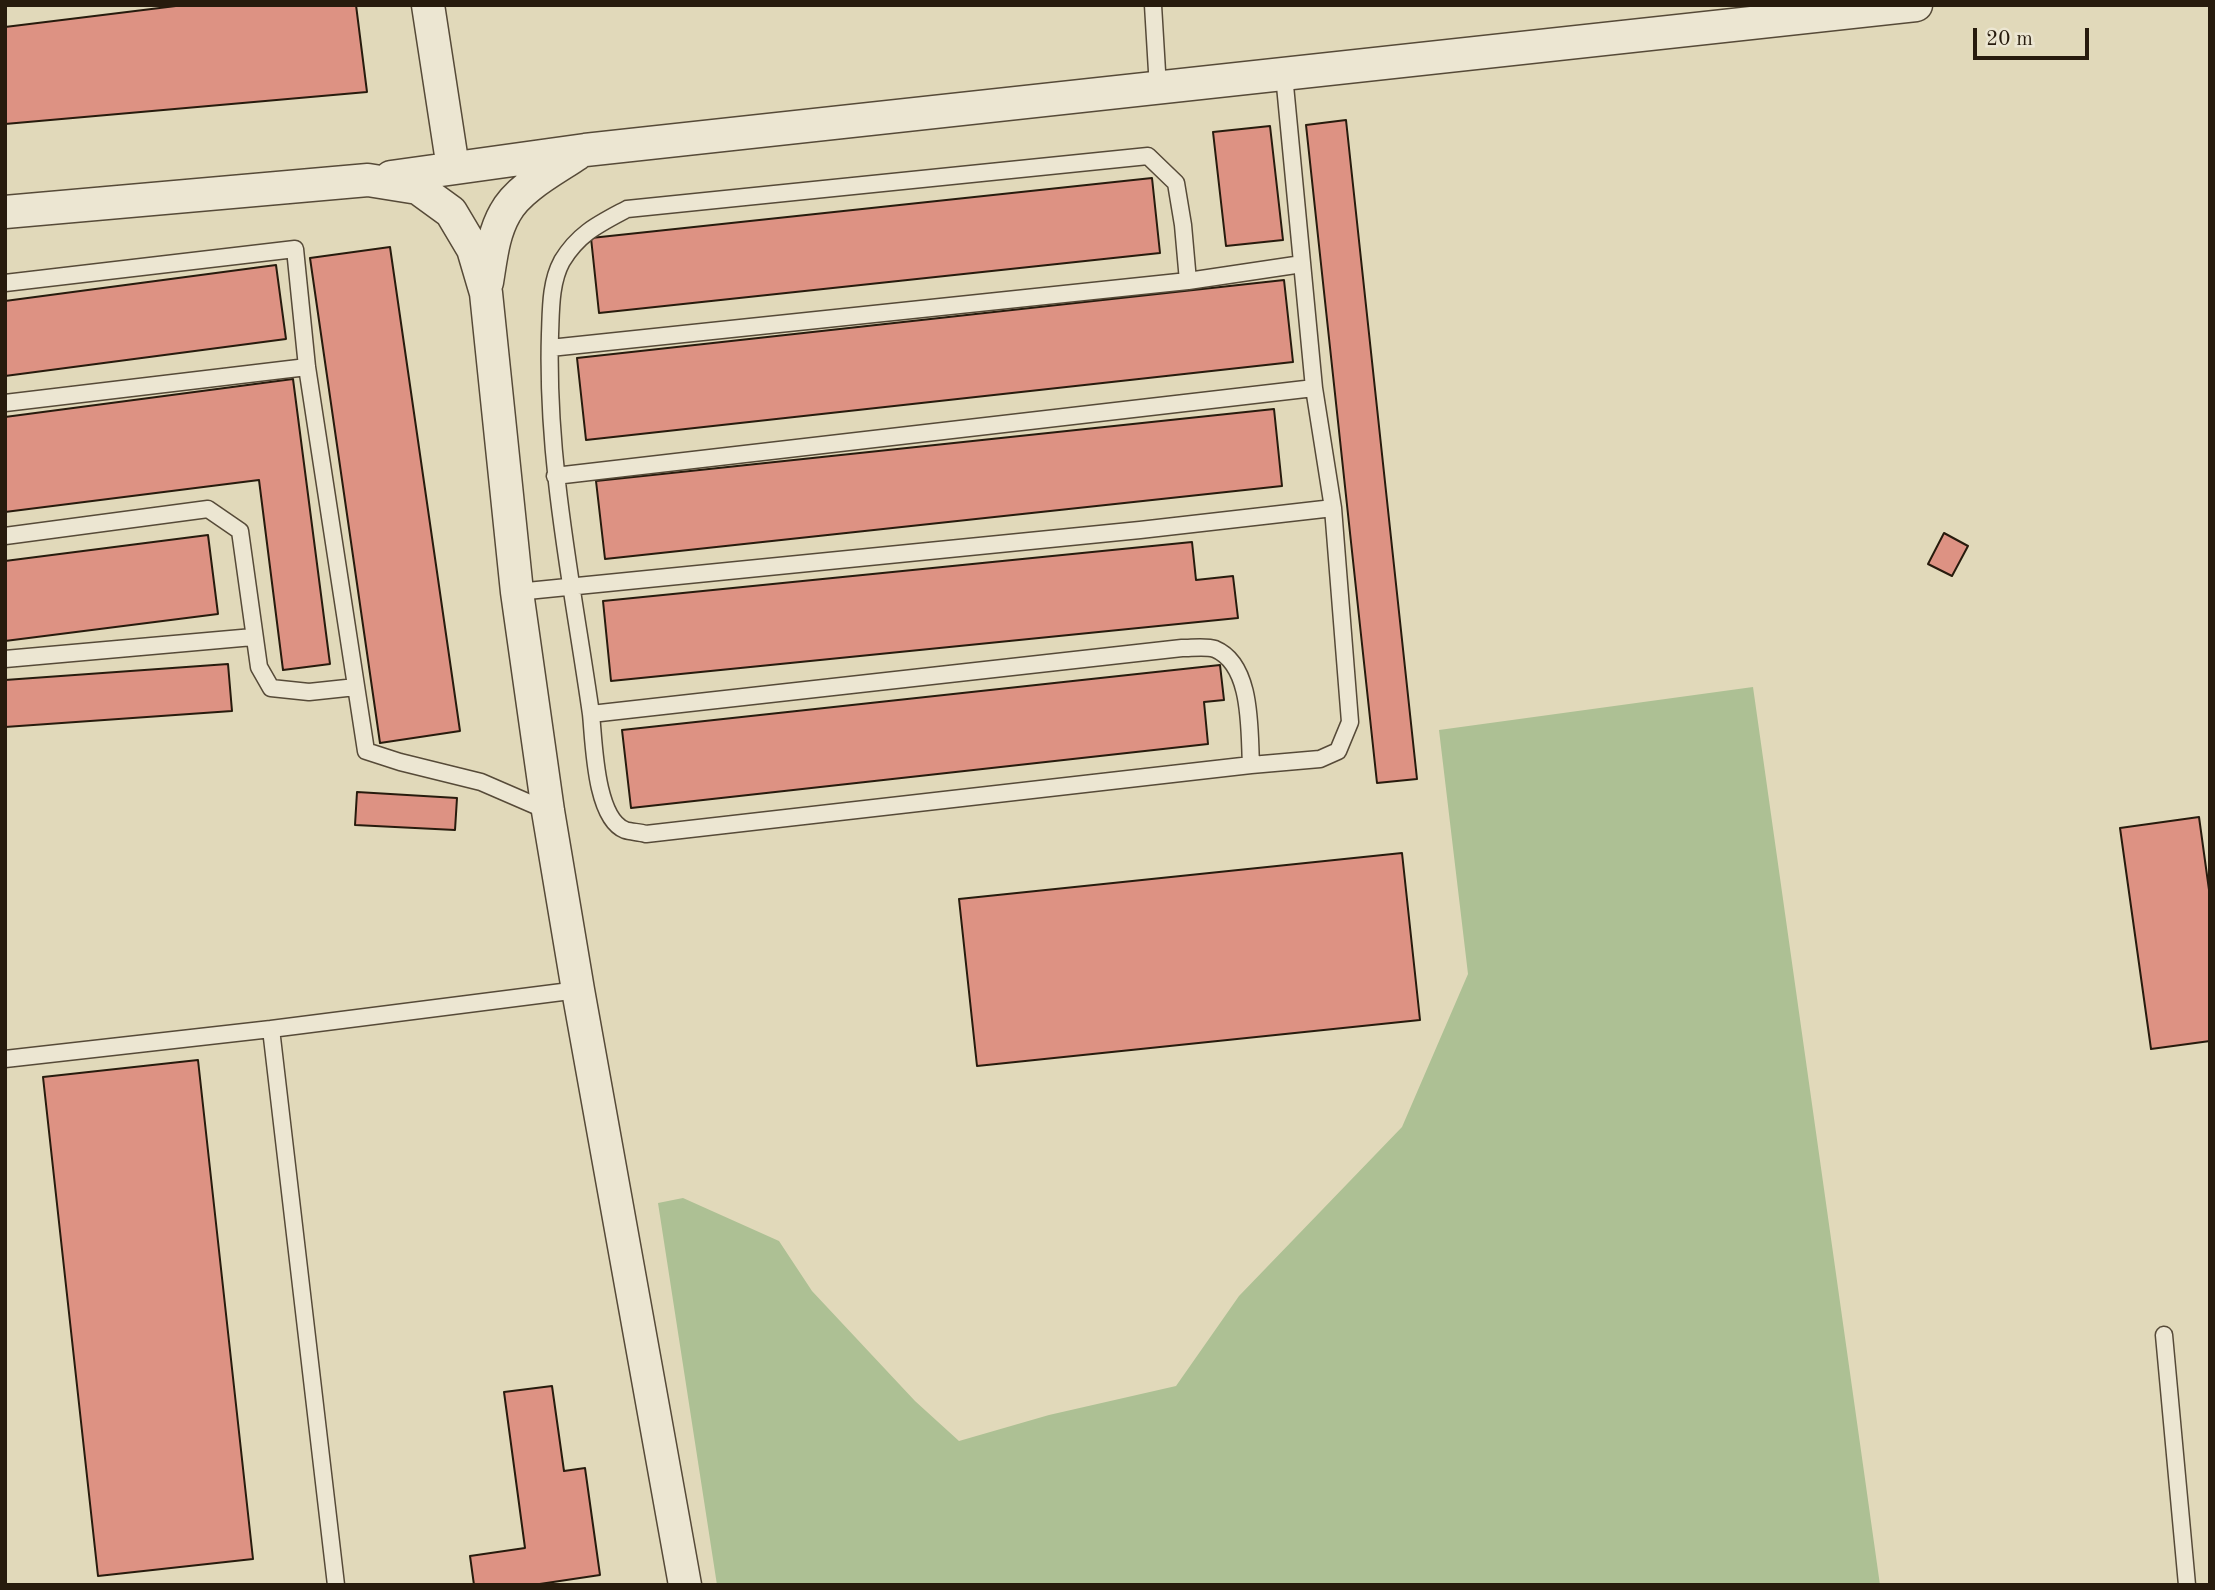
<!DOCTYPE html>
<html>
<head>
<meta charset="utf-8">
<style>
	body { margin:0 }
	#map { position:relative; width:2215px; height:1590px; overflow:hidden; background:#e1d9ba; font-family:"Old Standard TT",serif }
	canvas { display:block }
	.frame { position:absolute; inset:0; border:7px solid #271b0d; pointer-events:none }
	.scale { position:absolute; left:1973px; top:28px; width:116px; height:32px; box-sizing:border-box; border:4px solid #271b0d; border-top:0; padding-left:9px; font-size:21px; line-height:24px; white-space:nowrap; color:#271b0d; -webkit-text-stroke:5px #ece6d2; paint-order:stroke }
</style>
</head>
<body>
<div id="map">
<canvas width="2215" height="1590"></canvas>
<div class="frame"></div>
<div class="scale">20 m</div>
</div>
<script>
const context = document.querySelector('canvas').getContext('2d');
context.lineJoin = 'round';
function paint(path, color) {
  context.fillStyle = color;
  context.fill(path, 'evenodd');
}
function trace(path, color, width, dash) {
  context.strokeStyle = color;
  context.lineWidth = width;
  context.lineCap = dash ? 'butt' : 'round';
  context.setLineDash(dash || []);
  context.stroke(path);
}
paint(new Path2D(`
	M1753,687L1880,1585H717L658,1203L683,1198L779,1241L812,1291L915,1401L959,1441L1049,1415L1176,1386L1239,1296L1402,1127L1468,974L1439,730Z`), '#adc094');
const building = new Path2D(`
	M184,5H356L367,92L5,124V27Z
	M1346,120L1417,779L1377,783L1306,125Z
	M1270,126L1283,240L1226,246L1213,132Z
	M1152,178L1160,253L599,313L591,238Z
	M390,247L460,731L380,743L310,258Z
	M276,265L286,339L5,376V301Z
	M1284,280L1293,362L586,440L577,358Z
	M293,379L330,664L283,670L259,480L5,512V417Z
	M1274,409L1282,486L605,559L596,481Z
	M1944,533L1968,546L1952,576L1928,564Z
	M208,535L218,614L5,641V561Z
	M1192,542L1196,580L1233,576L1238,618L611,681L603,601Z
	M228,664L232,711L5,727V680Z
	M1220,665L1224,700L1204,702L1208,744L631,808L622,730Z
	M357,792L457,798L455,830L355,825Z
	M2199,817L2210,897V1041L2151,1049L2120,828Z
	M1402,853L1420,1020L977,1066L959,899Z
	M198,1060L253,1559L98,1576L43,1077Z
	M552,1386L564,1471L585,1468L600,1575L533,1585H474L470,1556L525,1548L504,1392Z`);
paint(building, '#dd9283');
trace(building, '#271b0d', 2);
const lane = new Path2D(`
	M1153,5L1158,88
	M1188,281L1183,225L1176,183L1148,156L627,209C599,224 579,233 562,261C550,283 551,311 550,334C546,462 573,588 591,714L1182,648C1192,648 1207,646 1215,649C1253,665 1249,731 1251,765L1320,759L1338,751L1350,722L1333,508L1314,388L1284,75
	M5,283L295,249L307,367L366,751L400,762L481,782L548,811
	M550,348L1188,281L1302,264
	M5,403L307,367
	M555,476L1314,388
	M5,536L208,509L240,531L259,667L271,688L309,692L356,687
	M517,592L1140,530L1333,508
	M5,659L253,637
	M591,714C594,742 595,818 625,830C631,832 639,832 646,834L1251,765
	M271,1029L336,1585
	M5,1059L271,1029L578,990
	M2164,1335L2187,1585`);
const street = new Path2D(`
	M428,5L453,168
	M391,177L585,150L1916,5
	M5,212L368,180L418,188L451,212L473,249L486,293L517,592L548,811L578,990L685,1585
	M487,282C491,258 493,234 505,213C518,188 555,169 577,154`);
trace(lane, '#564a38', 19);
trace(street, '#564a38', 35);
trace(lane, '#ece6d2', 16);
trace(street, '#ece6d2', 32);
</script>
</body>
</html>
